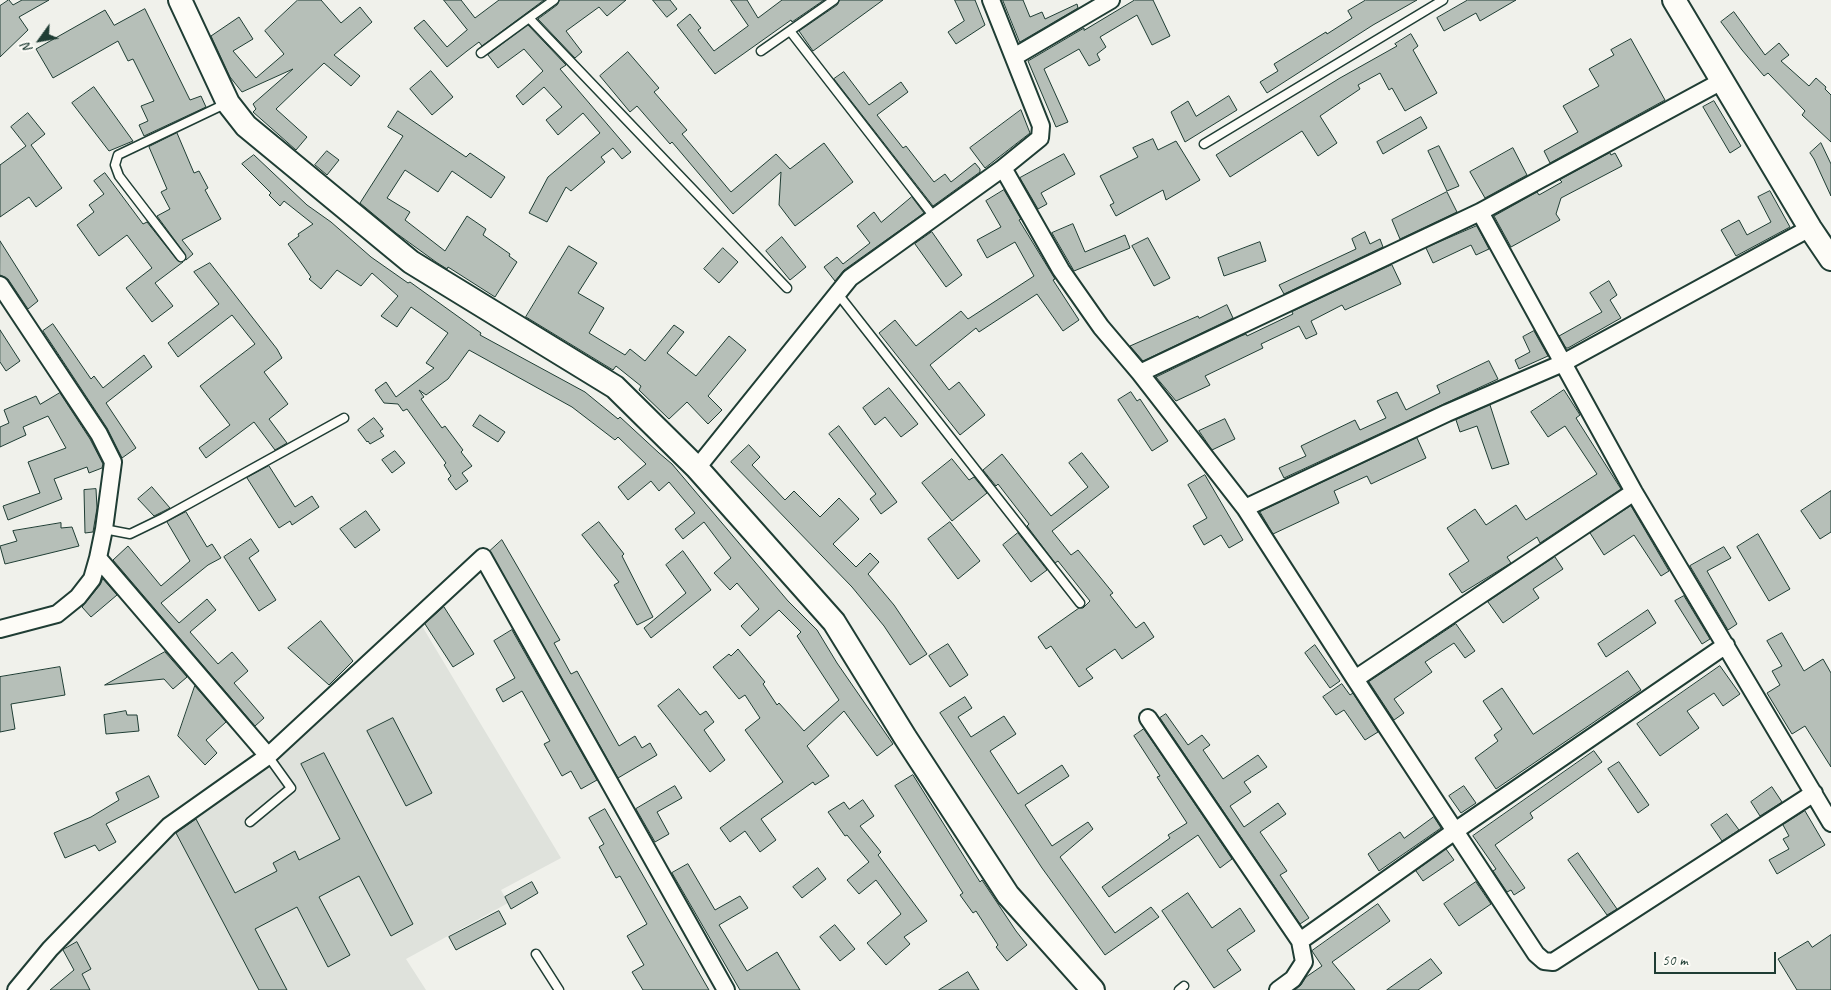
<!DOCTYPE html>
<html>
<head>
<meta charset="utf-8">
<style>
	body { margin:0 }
	#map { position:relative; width:1831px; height:990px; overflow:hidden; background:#f0f1eb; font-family:Caveat,sans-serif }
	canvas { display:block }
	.north { position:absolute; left:15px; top:15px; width:50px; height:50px; -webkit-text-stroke:4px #fdfcf7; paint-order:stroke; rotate:238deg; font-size:14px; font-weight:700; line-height:20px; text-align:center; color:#1f3d34 }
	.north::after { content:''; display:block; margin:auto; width:18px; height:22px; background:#1f3d34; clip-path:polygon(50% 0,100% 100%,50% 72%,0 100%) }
	.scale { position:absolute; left:1654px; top:952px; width:122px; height:22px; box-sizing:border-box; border:2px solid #1f3d34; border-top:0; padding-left:6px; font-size:15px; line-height:18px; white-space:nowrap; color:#1f3d34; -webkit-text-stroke:4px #fdfcf7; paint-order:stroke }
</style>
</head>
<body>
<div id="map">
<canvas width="1831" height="990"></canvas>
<div class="north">N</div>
<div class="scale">50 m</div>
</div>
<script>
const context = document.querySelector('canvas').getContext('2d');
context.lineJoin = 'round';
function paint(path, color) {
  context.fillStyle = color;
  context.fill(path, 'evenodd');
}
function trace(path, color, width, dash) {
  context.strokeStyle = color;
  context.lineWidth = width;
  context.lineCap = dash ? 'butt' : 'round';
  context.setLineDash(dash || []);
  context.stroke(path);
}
paint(new Path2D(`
	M419,621L561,858L501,890L508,903L406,959L426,990H91L65,941L171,828Z`), '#dfe2dc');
const building = new Path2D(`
	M9,0L13,5L22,0H49L19,17L28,30L0,57V6Z
	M298,0H321L341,23L360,7L372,22L334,55L360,76L351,86L324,63L276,109L307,137L296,150L253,112L256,109L253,104L293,69L242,92L230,77L211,36L239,17L253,39L233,51L256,78L284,54L265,31Z
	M444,0H461L475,18L499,0H544L482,46L479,42L467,51L447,67L414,28L424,20L447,47L467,30Z
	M560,0H626L607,16L599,7L566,31L582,52L575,58L538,19L557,5Z
	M653,0H670L677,9L667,17Z
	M731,0H747L758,18L782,0H824L792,22L791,20L715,74L677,25L690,14L701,28L698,30L714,51L748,26Z
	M840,0H883L813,51L799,31L837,5Z
	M955,0H975L985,25L956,44L948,32L964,21Z
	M1003,0H1023L1030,17L1042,12L1045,19L1077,4L1078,8L1020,42Z
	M1135,0H1153L1170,36L1152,45L1137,15L1100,37L1106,47L1097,54L1100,60L1089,66L1079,49L1044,69L1068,122L1056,127L1028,61L1084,28V30Z
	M1366,0H1417L1373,25L1267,93L1260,82L1278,71L1274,64L1326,32L1327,34L1352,18L1348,11Z
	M1468,0H1516L1480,21L1476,13L1444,31L1437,18Z
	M145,9L190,100L201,96L206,107L144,136L139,125L148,121L141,106L154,101L133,59L128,61L118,41L53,78L36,49L105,10L114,25Z
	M1734,12L1765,55L1779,43L1789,55L1781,61L1809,86L1816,78L1826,87L1825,89L1831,95V142L1802,115L1805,111L1768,73L1764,76L1742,50L1721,22Z
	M528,25L566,65L560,69L631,152L622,159L613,148L601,157L605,162L571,191L566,187L547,222L529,213L548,177L600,133L583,113L558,135L546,120L562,107L544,87L523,105L516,96L543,71L524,49L498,68L488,55Z
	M1411,34L1418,46L1413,50L1437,93L1405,111L1392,88L1389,90L1380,73L1358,85L1360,89L1320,116L1337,143L1318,156L1302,131L1230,177L1216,155L1340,78L1397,46L1395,44Z
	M1631,39L1665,100L1550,163L1544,151L1578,132L1563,106L1599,86L1589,69L1614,55L1611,50Z
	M628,52L659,88L654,92L687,130L682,134L731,192L776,154L790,169L824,143L853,182L795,226L779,205L781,172L733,214L672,142L670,144L637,106L630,112L600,76Z
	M431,71L453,97L432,115L410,89Z
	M844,72L869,105L901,82L908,92L877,115L903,148L906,146L934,182L945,174L951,182L975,163L980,169V172L933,206L834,79Z
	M94,87L133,141L109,151L72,103Z
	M1229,96L1237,110L1185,142L1171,112L1188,101L1196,116Z
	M1714,101L1741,146L1730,153L1703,107Z
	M1021,110L1030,133L985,168L970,148Z
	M398,111L466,157L470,153L505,177L491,198L452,171L438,192L405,170L387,198L410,212L405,220L445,251L467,216L486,229L483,235L510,254L509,256L517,262L495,297L448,267L447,269L436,262L396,233L360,203L403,136L388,127Z
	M28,113L45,134L31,145L62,188L36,207L29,197L0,217V165L26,146L11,127Z
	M1421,117L1427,128L1383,154L1377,142Z
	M177,133L194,173L199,171L208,188L205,190L221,219L182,240L193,254L186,260L185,254L157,216L170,209L161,192L167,189L149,147Z
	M1153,139L1158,150L1176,141L1200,180L1166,200L1163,190L1116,216L1110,205L1114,203L1100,176L1138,157L1133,148Z
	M1821,143L1831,164V196L1814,159L1810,153Z
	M1439,146L1459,186L1447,191L1428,151Z
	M1513,148L1527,175L1485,198L1470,172Z
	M327,151L339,160L327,175L315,165Z
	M1610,153L1611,155L1615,153L1622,166L1561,198L1556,214L1560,220L1511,247L1494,216L1537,192L1539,195L1562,182L1560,180Z
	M1064,154L1075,174L1041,193L1047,204L1038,209L1020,178Z
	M254,155L307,205L331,222L371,257L408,283L410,282L481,333L480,335L585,392L618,419L620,417L659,453L672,464L788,601L817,630L837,663L893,744L877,756L844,711L807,746L829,776L815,785L813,782L761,819L776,840L760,852L745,831L730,842L720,828L783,782L745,730L760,718L745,695L739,699L713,667L729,654L731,656L738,649L765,682L763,684L777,705L779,703L804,731L839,700L797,636L801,632L779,610L750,636L741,626L759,609L737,583L730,590L714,573L731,558L704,522L683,539L675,529L695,513L669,482L659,491L651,481L628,500L618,487L646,464L618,437L615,440L572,407L469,350L448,379L426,395L419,390L424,397L421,399L442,428L445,426L463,450L461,452L472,466L462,473L468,481L456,490L448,479L451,476L444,465L446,463L407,409L403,411L398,404L384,403L375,390L386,382L396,397L434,368L426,363L448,333L411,307L397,327L381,316L398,296L372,273L361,286L337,270L321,289L309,279L311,277L288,244L299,236L298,234L313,224L284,201L280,206L269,195L271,193L242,164Z
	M105,173L143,224L147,222L177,260L183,262L155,283L173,306L152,322L126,288L152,268L127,235L99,256L77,225L94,212L89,205L104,194L94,181Z
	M1004,190L1021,219L1019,220L1055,279L1053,280L1079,320L1063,331L1037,294L979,332L976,328L930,365L949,390L959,382L985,415L960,435L879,333L895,320L916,346L961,311L968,319L1034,276L1015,242L987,258L977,240L1001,227L986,201Z
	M1770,191L1790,227L1736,256L1721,230L1739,220L1747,235L1771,222L1758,197Z
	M1447,192L1457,212L1400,239L1392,220Z
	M912,197L924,213L844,270L835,281L824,267L837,257L843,264L870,243L857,226L874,212L881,222Z
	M1073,224L1085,252L1125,235L1130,248L1074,271L1052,233Z
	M1477,226L1489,249L1476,255L1471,245L1433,263L1426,248Z
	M932,232L962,275L946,287L915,244Z
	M1365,232L1370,244L1380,239L1383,247L1284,294L1279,285L1356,249L1352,239Z
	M782,237L806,267L790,280L766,251Z
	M1148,238L1170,278L1154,286L1132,246Z
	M0,241L38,301L28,309L8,279L0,275Z
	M1260,242L1266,261L1224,276L1218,258Z
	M569,246L597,263L578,293L604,308L589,333L625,355L630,349L645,361L674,325L684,332L667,353L696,376L729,336L746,350L708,396L722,410L708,424L687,402L669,419L639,390L641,386L616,366L613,370L526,317Z
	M723,248L738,262L719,283L704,269Z
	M210,263L277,349L282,358L264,372L288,404L269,419L287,443L275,450L254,422L206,458L199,448L230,425L200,386L255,344L232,315L178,357L168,343L219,304L194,272Z
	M1392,265L1401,284L1345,310L1342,305L1311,321L1317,334L1306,339L1299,326L1261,344L1263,348L1205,376L1210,385L1176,401L1156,377L1241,336L1246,334L1247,336L1293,314L1292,312Z
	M1609,281L1617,295L1610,300L1621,318L1568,348H1566L1559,336L1602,312L1590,293Z
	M1227,305L1233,318L1143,361L1130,346L1198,316L1199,318Z
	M53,324L91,379L94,376L103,388L144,355L152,367L106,403L136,448L122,458L107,428L43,331Z
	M0,330L20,361L6,371L0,362Z
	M1534,331L1548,356L1519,369L1515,360L1530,352L1523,337Z
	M1489,361L1498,379L1284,478L1279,468L1306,456L1301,446L1355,420L1360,430L1386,418L1377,401L1397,392L1406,410L1440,393L1437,386Z
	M889,388L918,424L901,437L885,417L875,425L863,408Z
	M1564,390L1580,415L1576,418L1621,489L1540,543L1537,537L1507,557L1511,563L1462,593L1449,574L1469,561L1447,528L1475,509L1486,525L1516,505L1526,520L1597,474L1565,426L1548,437L1531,412Z
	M1131,392L1137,401L1140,399L1168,441L1152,451L1118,400Z
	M60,393L90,439L103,464L102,468L89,473L87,467L54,479L62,499L8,520L3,506L40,493L28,462L66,448L48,416L23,427L26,435L0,447V427L9,423L4,410L36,396L40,404Z
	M1490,405L1509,464L1492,469L1477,426L1460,432L1456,420Z
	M480,415L505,432L498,442L473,426Z
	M374,418L383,429L380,431L384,436L370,444L368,441L367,442L358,430Z
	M1225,419L1235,439L1212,450L1199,431Z
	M839,426L897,502L881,514L870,499L876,494L829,434Z
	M1417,438L1426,458L1371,484L1367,476L1334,491L1339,503L1273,534L1260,512Z
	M749,445L760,457L752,465L785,500L794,491L820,517L839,498L859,519L833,544L856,567L870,553L879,562L868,574L894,605L927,654L910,665L884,626L852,587L731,462Z
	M395,451L405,463L392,473L382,460Z
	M1082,453L1109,487L1052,531L1071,555L1078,550L1113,593L1110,595L1136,628L1144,622L1154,637L1122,659L1115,649L1086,669L1093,678L1079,687L1051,646L1046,649L1038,637L1079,608H1083L1090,601L1058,561L1055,563L1027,526L1029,524L998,484L996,486L983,470L1002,454L1051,516L1088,487L1069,463Z
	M952,459L969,480L974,477L987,493L952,521L922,483Z
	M269,466L295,507L312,496L319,507L292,525L290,521L279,528L247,478Z
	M1205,475L1243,540L1229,548L1221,535L1204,545L1193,526L1207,518L1188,485Z
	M152,487L170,508L154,516L138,499Z
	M96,489L97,508L93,532L85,533L84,490Z
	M1831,491V532L1820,539L1801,511Z
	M1631,506L1669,571L1661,576L1634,535L1604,555L1590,533Z
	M366,511L380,530L355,548L340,529Z
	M186,512L207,547L212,544L221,558L208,565L161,603L179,623L207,599L216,610L190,632L218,664L232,652L248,671L234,683L264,718L255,726L113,560L128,546L161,586L190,561L167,522Z
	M599,522L624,554L622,556L653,617L637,625L614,585L619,582L582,535Z
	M950,522L980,561L958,579L928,539Z
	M61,523V528L72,527L79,546L5,564L0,546L17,541L13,531Z
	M1018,533L1047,570L1031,582L1003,545Z
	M1758,534L1790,589L1769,601L1737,547Z
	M251,539L259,551L249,558L276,600L259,611L224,557Z
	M502,540L560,640L554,643L571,674L577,671L619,746L635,736L642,748L650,743L657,755L618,778L490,551Z
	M1724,547L1731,558L1707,571L1737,624L1728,630L1690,566Z
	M683,551L711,590L651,638L644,628L686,593L666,565Z
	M1555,557L1563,569L1533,589L1539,598L1503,623L1488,602Z
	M103,579L117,595L91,617L82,607L100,585Z
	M1684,596L1710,639L1702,644L1675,601Z
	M444,607L474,654L453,667L425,624Z
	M1648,610L1656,623L1606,657L1598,644Z
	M321,621L353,661L329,685L288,648Z
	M1456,624L1475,651L1465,658L1454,643L1425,662L1432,672L1394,699L1404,713L1394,720L1369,682Z
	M512,630L597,780L581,789L571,771L562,776L544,744L550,741L522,691L503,702L496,689L515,678L494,641Z
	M1782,633L1804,671L1823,659L1831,673V767L1805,726L1792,734L1767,693L1780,685L1772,671L1782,666L1767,641Z
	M948,644L968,675L950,687L929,656Z
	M1315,645L1340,681L1330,688L1305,653Z
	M165,652L187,677L173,689L164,679L105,685Z
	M1720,666L1740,694L1723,706L1714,693L1687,711L1699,728L1660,756L1637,724Z
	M60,667L65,695L11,704L15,729L0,732V677Z
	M1628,671L1641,690L1496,789L1475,758L1498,741L1494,735L1502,729L1483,701L1502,688L1533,734Z
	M1342,684L1350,695L1353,693L1378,732L1365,740L1344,710L1336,715L1323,697Z
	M195,686L226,722L206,740L217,753L205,765L178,736Z
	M679,689L700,715L706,711L714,722L704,730L725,760L710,772L658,706Z
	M965,697L972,708L958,717L971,737L1004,716L1016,734L990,751L1018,794L1062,765L1069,776L1025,805L1052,846L1088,822L1093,829L1060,857L1115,933L1151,907L1159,917L1105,955L1042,868L940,713Z
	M126,711L127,715H137L139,731L106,734L104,715Z
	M1166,714L1188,745L1202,735L1210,745L1203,750L1223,779L1258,755L1267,767L1244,782L1251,792L1230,806L1244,827L1278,803L1286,814L1260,832L1287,871L1280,875L1309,918L1300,924L1160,718Z
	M393,718L432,793L406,806L367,731Z
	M1144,729L1232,859L1220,868L1198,835L1109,897L1102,887L1170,838L1168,835L1187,823L1157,777L1160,776L1134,736Z
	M1594,751L1602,762L1530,813L1533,818L1495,845L1525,888L1514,895L1511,890L1507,892L1493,871L1496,869L1473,836Z
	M324,753L413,924L391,936L359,876L319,897L350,955L328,967L297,907L255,929L287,990H259L176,833L196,819L235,893L277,871L273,863L295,851L299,860L340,839L301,764Z
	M1619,762L1649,805L1638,813L1608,769Z
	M913,775L980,882L982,880L1016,931L1027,945L1007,961L996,947L998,945L976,911L973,913L960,895L963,893L895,786Z
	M149,776L159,797L106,824L116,842L99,851L95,845L65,858L54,833L91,817L119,800L116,793Z
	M675,786L682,798L657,812L669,834L655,842L636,809Z
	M1464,786L1476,803L1461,813L1449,796Z
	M1772,787L1782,802L1760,816L1751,802Z
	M863,800L874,816L860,826L881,852L878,855L927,921L904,937L910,944L886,965L867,943L901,914L876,880L859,894L847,880L869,862L847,835L845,836L828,812L844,802L849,809Z
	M605,809L672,926L709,990H643L632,972L644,965L627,936L647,924L620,876L616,878L599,847L604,844L589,818Z
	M1805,811L1825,845L1777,874L1769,860L1789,849L1783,839L1789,836L1783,825Z
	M1727,814L1739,830L1722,841L1711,825Z
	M1434,817L1441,828L1379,871L1368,854L1400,832L1404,838Z
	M1446,849L1454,860L1423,881L1416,871Z
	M1578,853L1617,909L1607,915L1568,860Z
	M688,864L715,910L740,896L748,908L719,925L747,971L777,952L800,990H740L672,873Z
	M818,868L826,879L802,898L793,887Z
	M532,882L538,893L511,909L505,897Z
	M1476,882L1491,904L1459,926L1444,904Z
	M1188,893L1212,928L1240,908L1255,931L1227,950L1241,970L1214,988L1162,911Z
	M1378,904L1390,921L1332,962L1355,990H1295L1301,985L1306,977L1322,966L1312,951Z
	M499,911L506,924L456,950L449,937Z
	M835,925L855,949L840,961L820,937Z
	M1831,935V990H1797L1778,959L1808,941L1812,947Z
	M77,942L91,969L82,974L90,990H50L74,970L63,950Z
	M1431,959L1442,973L1418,990H1387Z
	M968,972L979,990H939Z`);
paint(building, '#b6bfb8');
trace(building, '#1f3d34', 1);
const lane = new Path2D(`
	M554,0L529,18L787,288
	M790,31L935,218
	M761,51L834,0
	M481,53L529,18
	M1204,144L1443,0
	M181,257L119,176L115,165L118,155L225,104
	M838,294L1080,603
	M104,529L130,534L163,518L344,418
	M250,822L291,788L268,756
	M536,954L559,990
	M1179,990L1184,986`);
const street = new Path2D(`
	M991,0L1041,126L1040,138L1003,168L1061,270L1101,327L1140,373L1245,508L1355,679L1536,954L1544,961L1553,962L1814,793
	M1014,57L1111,0
	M1480,212L1634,492L1831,823
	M0,285L99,434L113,462L104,529L98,558
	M1140,373L1480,212L1722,81
	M697,468L850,278L1003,168
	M1245,508L1447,413L1563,363L1810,228
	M0,629L57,614L78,597L92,579L98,558L268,756
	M1355,679L1634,492
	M1148,718L1300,941L1304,962L1293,979L1278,990
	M1300,941L1455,831L1726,645
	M16,990L50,949L169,826L268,756L483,557L726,990`);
const secondary = new Path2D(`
	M180,0L228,103L246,126L411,262L615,387L697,468L834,622L905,737L1008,895L1093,990
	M1674,0L1810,228L1831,259`);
trace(lane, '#1f3d34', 11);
trace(street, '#1f3d34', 20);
trace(secondary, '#1f3d34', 26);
trace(lane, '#fdfcf7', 8);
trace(street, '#fdfcf7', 16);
trace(secondary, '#fdfcf7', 22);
</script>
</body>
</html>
